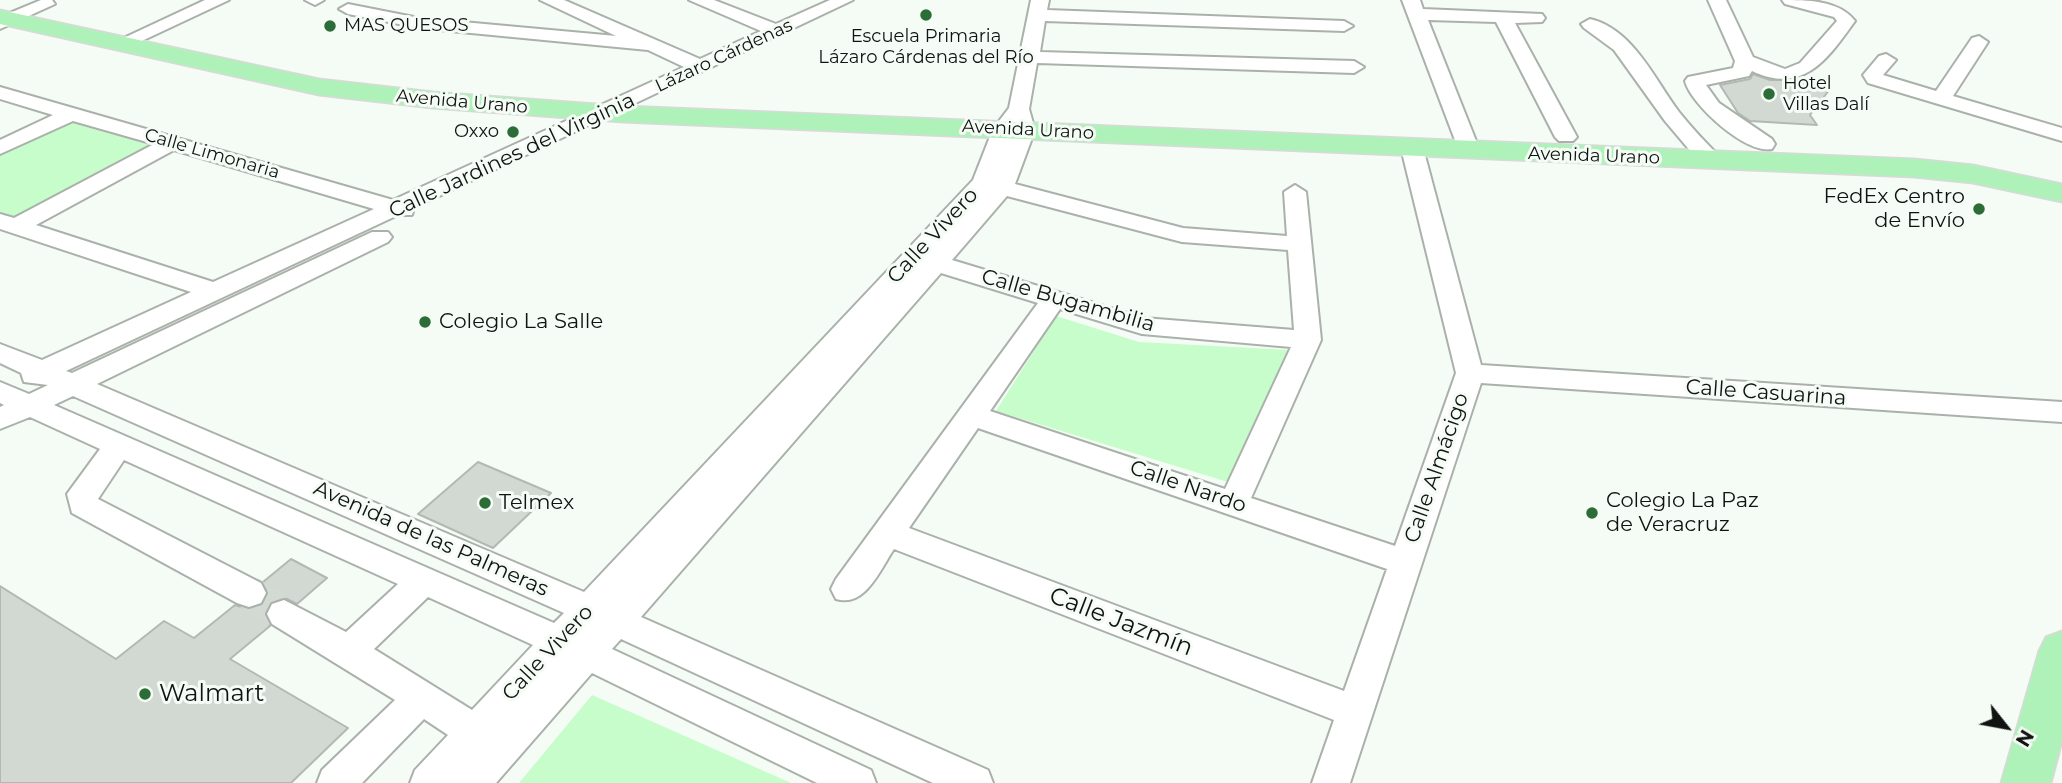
<!DOCTYPE html>
<html>
<head>
<meta charset="utf-8">
<style>
	body { margin:0 }
	#map { position:relative; width:2062px; height:783px; overflow:hidden; background:#f5fcf5; font-family:Montserrat,sans-serif }
	canvas { display:block }
	.north { position:absolute; left:1971px; top:692px; width:70px; height:70px; -webkit-text-stroke:5px #f5fcf5; paint-order:stroke; rotate:121deg; font-size:19px; font-weight:700; line-height:28px; text-align:center; color:#101311 }
	.north::after { content:''; display:block; margin:auto; width:24px; height:32px; background:#101311; clip-path:polygon(50% 0,100% 100%,50% 72%,0 100%) }
</style>
</head>
<body>
<div id="map">
<canvas width="2062" height="783"></canvas>
<div class="north">N</div>
</div>
<script>
const context = document.querySelector('canvas').getContext('2d');
context.lineJoin = 'round';
function paint(path, color) {
  context.fillStyle = color;
  context.fill(path, 'evenodd');
}
function trace(path, color, width, dash) {
  context.strokeStyle = color;
  context.lineWidth = width;
  context.lineCap = dash ? 'butt' : 'round';
  context.setLineDash(dash || []);
  context.stroke(path);
}
function label(font, color, halo, rows, align = 'center') {
  context.font = font + ' Montserrat,sans-serif';
  context.lineWidth = 6;
  context.setLineDash([]);
  context.textBaseline = 'middle';
  context.strokeStyle = halo;
  context.fillStyle = color;
  for (const [text, x, y, turn = 0] of rows) {
    context.save();
    context.translate(x, y);
    context.rotate((+turn || 0) * Math.PI / 180);
    context.textAlign = isNaN(turn) ? turn : align;
    if (halo) context.strokeText(text, 0, 0);
    context.fillText(text, 0, 0);
    context.restore();
  }
}
paint(new Path2D(`
	M66,121L154,146L18,218L0,212V153Z
	M1056,316L1139,342L1290,350L1228,482L996,411Z
	M592,695L791,783H519Z`), '#c7fccb');
const building = new Path2D(`
	M1753,74L1770,80H1795L1830,89L1810,115L1817,125L1750,121L1738,113L1720,85L1750,79Z
	M478,462L551,493L493,548L418,514Z
	M291,559L327,578L297,604L285,598L271,602L265,613L270,626L230,659L348,728L291,783H0V586L116,659L164,621L194,638L235,605L248,609L262,605L268,594L263,582Z`);
paint(building, '#d2d9d2');
trace(building, '#b2b9b3', 2);
trace(new Path2D(`
	M249,593L284,614`), '#d3d9d3', 34, [34, 17]);
const minor = new Path2D(`
	M41,0H52L55,4L0,29V17Z
	M205,0H229L131,46H117L115,42Z
	M305,0H324L315,5Z
	M540,0H564L700,59L761,31L689,0H714L776,24L830,0H853L414,208L412,215H398L66,371L72,373L372,232H388L392,237L388,242L97,384L584,592L973,180L993,129L1009,108L1031,0H1049L1047,10L1344,21L1353,26L1344,31L1045,21L1040,52L1354,61L1364,67L1354,73L1037,63L1029,109L1035,130L1015,184L1183,228L1287,236L1284,192L1295,185L1306,192L1321,340L1251,498L1395,546L1456,373L1401,148L1412,142L1423,148L1481,365L2062,402V422L1481,383L1350,783H1312L1334,720L894,549C880,570 865,608 836,599L831,589L836,579L1038,303L941,273L641,617L988,770L993,783H933L621,639L612,649L871,770L876,783H817L592,673L496,783H410L415,770L448,735L424,719L362,783H317L322,770L395,700L272,624L267,614L272,604L284,600L346,632L398,584L124,460L98,499L261,583L266,593L261,603L249,607L237,603L72,513L67,494L100,449L30,417L0,429V407L4,405L0,403V382L29,394L48,385L24,382L21,373L0,363V344L42,360L191,292L0,229V214L14,218L154,144L73,121L0,154V140L53,115L0,99V87L393,200L684,67L648,50L419,28L348,14L339,9L348,4L419,18L616,36ZM174,150L374,209L213,282L36,225ZM1007,196L1182,242L1288,250L1294,330L1144,318L952,260ZM1060,309L1142,334L1291,347L1225,489L990,411ZM73,396L564,613L554,623L54,405ZM978,428L1387,569L1344,691L909,528ZM428,597L533,645L472,710L374,649Z
	M1402,0H1420L1423,9L1542,14L1545,18L1542,22L1515,23L1577,137L1573,141H1559L1555,137L1496,22L1428,20L1480,151L1469,157L1461,156Z
	M1708,0H1726L1753,57L1785,69L1800,63L1837,21L1834,17L1785,4L1782,0C1807,0 1839,0 1855,21C1827,60 1803,95 1752,71L1749,76L1706,85L1719,103L1772,139L1775,144L1772,149C1747,155 1691,105 1685,81L1688,77L1733,68L1735,61Z
	M1590,19C1633,29 1655,80 1679,112C1691,127 1705,142 1719,156L1722,161L1719,166H1703L1665,121L1614,50L1584,28L1581,24Z
	M1979,36L1988,42L1953,96L2062,128V141L1868,83L1863,75L1879,56L1886,54L1896,60L1883,75L1936,91L1972,38Z`);
const major = new Path2D(`
	M0,10L319,79L433,92L623,106L1914,159L1973,165L2062,184V202L1973,183L1914,177L623,122L433,108L319,95L0,24Z
	M2062,631V741L2051,783H2001L2039,651L2046,637Z`);
trace(minor, '#aab1aa', 4);
trace(major, '#d9d9d9', 3);
paint(minor, '#fff');
paint(major, '#aff2b9');
for (const [x, y, r, color] of [
	[926,15,7,"#2c6d37"],
	[330,26,7,"#2c6d37"],
	[1769,94,7,"#2c6d37"],
	[513,132,7,"#2c6d37"],
	[1979,209,7,"#2c6d37"],
	[425,322,7,"#2c6d37"],
	[485,503,7,"#2c6d37"],
	[1592,513,7,"#2c6d37"],
	[145,694,7,"#2c6d37"]
]) {
  const dot = new Path2D();
  dot.arc(x, y, r, 0, 2 * Math.PI);
  context.fillStyle = color;
  context.fill(dot);
  trace(dot, '#f5fcf5', 2.5);
}
label('18px', '#101311', '#f5fcf5', [
	["MAS QUESOS",344,26],
	["Escuela Primaria",926,37,"center"],
	["Lázaro Cárdenas del Río",926,58,"center"],
	["Hotel",1783,84],
	["Villas Dalí",1783,105],
	["Oxxo",499,132,"right"]
], 'left');
label('18px', '#101311', '#f5fcf5', [
	["Lázaro Cárdenas",724,56,-25],
	["Avenida Urano",462,102,5],
	["Avenida Urano",1028,130,3],
	["Calle Limonaria",212,154,16],
	["Avenida Urano",1594,156,2]
]);
label('21px', '#101311', '#f5fcf5', [
	["Calle Jardines del Virginia",512,156,-25],
	["Calle Vivero",933,236,-47],
	["Calle Bugambilia",1068,301,16],
	["Calle Casuarina",1766,393,4],
	["Calle Almácigo",1437,468,-71],
	["Calle Nardo",1188,487,19],
	["Avenida de las Palmeras",431,539,24],
	["Calle Vivero",548,653,-47]
]);
label('21px', '#101311', '#f5fcf5', [
	["FedEx Centro",1965,197,"right"],
	["de Envío",1965,221,"right"],
	["Colegio La Salle",439,322],
	["Colegio La Paz",1606,501],
	["de Veracruz",1606,525],
	["Telmex",499,503]
], 'left');
label('24px', '#101311', '#f5fcf5', [
	["Calle Jazmín",1121,622,21]
]);
label('24px', '#101311', '#f5fcf5', [
	["Walmart",159,694]
], 'left');
</script>
</body>
</html>
